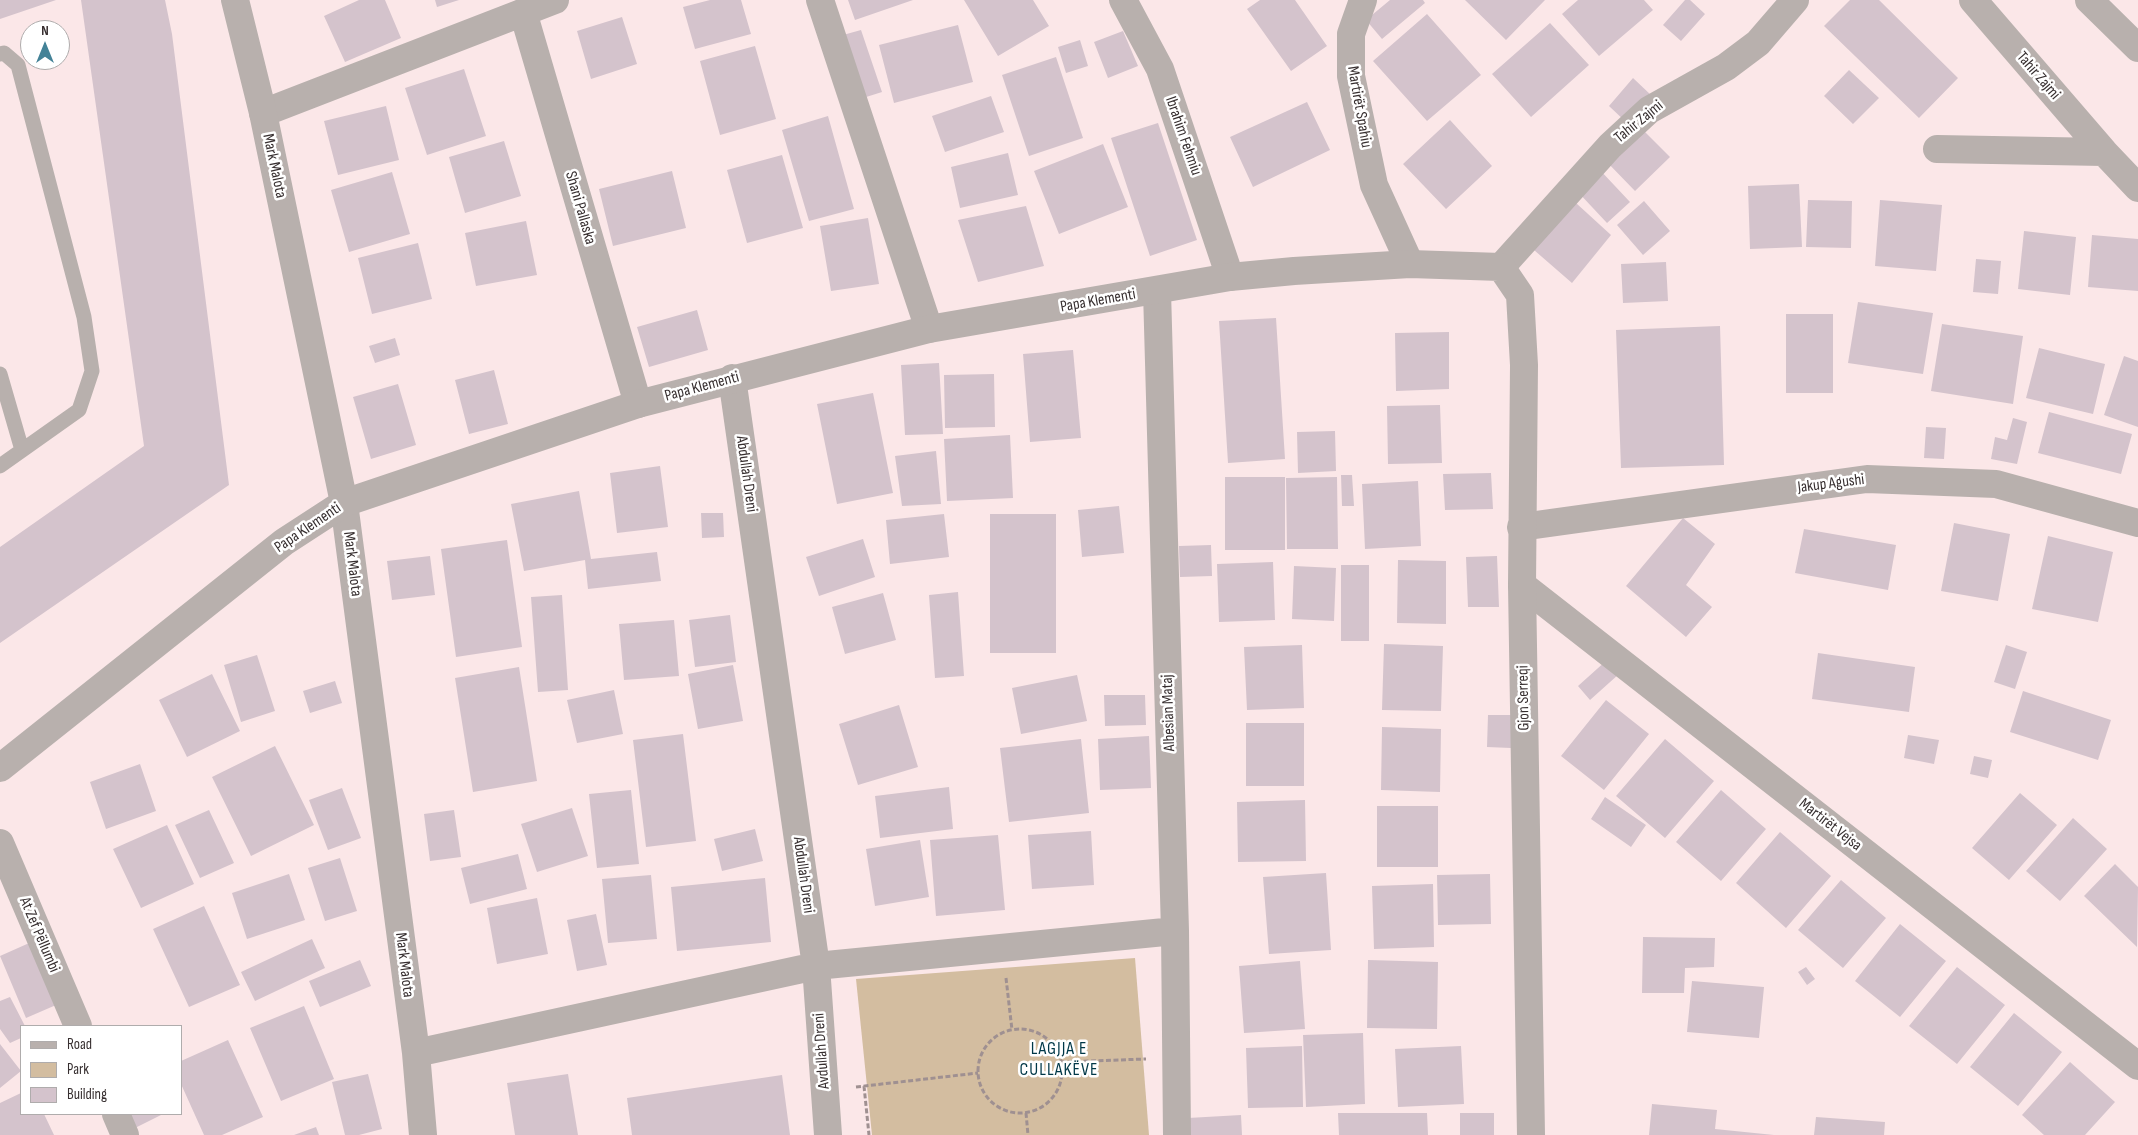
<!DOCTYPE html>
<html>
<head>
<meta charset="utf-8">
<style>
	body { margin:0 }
	#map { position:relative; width:2138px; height:1135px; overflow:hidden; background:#fbe7e8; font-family:"Sofia Sans Condensed",sans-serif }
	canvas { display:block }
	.legend { position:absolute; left:20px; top:1025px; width:162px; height:90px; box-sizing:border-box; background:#fff; border:1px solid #afacac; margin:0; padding:6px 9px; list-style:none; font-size:15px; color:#372f30 }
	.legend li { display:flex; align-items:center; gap:10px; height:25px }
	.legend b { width:25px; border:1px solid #afacac }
	.north { position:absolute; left:20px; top:20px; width:50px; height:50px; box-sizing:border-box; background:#fff; border:1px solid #afacac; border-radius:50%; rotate:0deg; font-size:14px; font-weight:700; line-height:20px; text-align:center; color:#372f30 }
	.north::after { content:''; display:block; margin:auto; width:18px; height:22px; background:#438297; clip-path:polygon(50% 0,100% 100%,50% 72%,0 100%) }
</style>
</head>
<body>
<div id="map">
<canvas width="2138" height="1135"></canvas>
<ul class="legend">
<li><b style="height:6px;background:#b8b0ad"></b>Road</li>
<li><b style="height:14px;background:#d3bda0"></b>Park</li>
<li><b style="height:14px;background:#d4c3cc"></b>Building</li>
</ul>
<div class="north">N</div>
</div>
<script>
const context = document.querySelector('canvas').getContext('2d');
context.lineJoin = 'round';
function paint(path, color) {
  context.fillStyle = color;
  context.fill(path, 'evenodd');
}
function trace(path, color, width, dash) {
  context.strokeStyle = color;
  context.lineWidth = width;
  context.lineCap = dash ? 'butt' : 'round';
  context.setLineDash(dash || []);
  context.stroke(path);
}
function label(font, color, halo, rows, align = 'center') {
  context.font = font + ' "Sofia Sans Condensed",sans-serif';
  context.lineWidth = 5;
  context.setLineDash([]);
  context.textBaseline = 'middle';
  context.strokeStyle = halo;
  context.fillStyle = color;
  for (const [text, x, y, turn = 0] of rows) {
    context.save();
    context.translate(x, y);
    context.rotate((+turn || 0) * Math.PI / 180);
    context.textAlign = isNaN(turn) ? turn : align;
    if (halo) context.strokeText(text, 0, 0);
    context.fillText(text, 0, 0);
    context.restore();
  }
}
paint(new Path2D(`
	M1135,958L1149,1135H872L856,979Z`), '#d3bda0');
paint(new Path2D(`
	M0,0H56L0,19Z
	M81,0H165L172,34L229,485L0,643V547L144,446Z
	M359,0H385L401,38L345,62L324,16Z
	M435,0H459L437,7Z
	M710,0H741L751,34L695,49L683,7Z
	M848,0H913L855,20Z
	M964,0H1033L1049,26L998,56Z
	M1260,0H1295L1327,46L1291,71L1247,9Z
	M1390,0H1423L1425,3L1382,39L1366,20Z
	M1465,0H1545L1506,40Z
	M1578,0H1644L1653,10L1599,56L1562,14Z
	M1685,0H1690L1705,14L1681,41L1663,25Z
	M1850,0H1879L1958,78L1919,118L1824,26Z
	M1427,14L1481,75L1427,121L1373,61Z
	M622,17L637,64L591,79L577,31Z
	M1550,23L1589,65L1531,117L1492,74Z
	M958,25L973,82L894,103L879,45Z
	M861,30L882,92L863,98L843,35Z
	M1123,31L1138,66L1108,78L1094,42Z
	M1080,40L1088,66L1066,73L1058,47Z
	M755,46L776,119L720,135L700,61Z
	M1056,57L1083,138L1029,156L1002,75Z
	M464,69L486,136L427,155L405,88Z
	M1849,70L1879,98L1853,124L1824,96Z
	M1633,78L1652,96L1627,123L1609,106Z
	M991,96L1004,132L945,152L932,116Z
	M1307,102L1330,150L1253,187L1230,137Z
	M386,106L399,160L338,175L324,121Z
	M828,116L854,209L809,221L782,130Z
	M1450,120L1492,166L1446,209L1403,164Z
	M1158,123L1197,240L1150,256L1111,138Z
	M1640,127L1670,157L1635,191L1605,160Z
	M504,141L521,196L465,213L449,157Z
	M1103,144L1128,207L1059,234L1034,171Z
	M1008,153L1018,195L960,208L951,167Z
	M782,155L803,228L747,243L727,170Z
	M1599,169L1630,202L1607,223L1577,191Z
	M672,171L686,228L613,246L599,189Z
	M392,172L410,234L349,252L331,190Z
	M1799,184L1802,247L1750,249L1748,186Z
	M1808,200L1852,201L1851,248L1806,247Z
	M1880,200L1942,205L1936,271L1875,266Z
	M1644,201L1670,231L1643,255L1617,225Z
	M1576,203L1611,235L1572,283L1534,250Z
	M1026,206L1044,266L978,282L958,220Z
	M868,218L879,284L831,291L820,226Z
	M526,221L537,275L476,286L465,233Z
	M2024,231L2076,237L2070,295L2018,289Z
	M2092,235L2138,239V291L2088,287Z
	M418,243L432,299L372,314L358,258Z
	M1976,259L2001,261L1998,294L1973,292Z
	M1666,262L1668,301L1623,303L1621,264Z
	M1858,302L1933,313L1923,374L1848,363Z
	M697,310L708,350L649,367L637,327Z
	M1786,314H1833V393H1786Z
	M1276,318L1285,459L1228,463L1219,321Z
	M1942,324L2023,336L2013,404L1931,391Z
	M1720,326L1724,465L1621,468L1616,330Z
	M1449,332V389L1396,391L1395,333Z
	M395,338L400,355L375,363L369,346Z
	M2039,348L2105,364L2093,414L2026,398Z
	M1073,350L1081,438L1030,442L1023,354Z
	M2124,356L2138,361V427L2104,415Z
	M939,363L943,434L905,435L901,365Z
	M494,370L508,424L469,434L455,380Z
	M994,374L995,427L945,428L944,375Z
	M398,384L416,445L371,459L353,397Z
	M873,393L893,493L837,504L817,404Z
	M1440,405L1442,463L1388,464L1387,406Z
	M2049,412L2132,434L2121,474L2038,453Z
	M2013,418L2027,422L2017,464L1991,459L1995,437L2007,440Z
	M1926,427L1946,428L1944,459L1924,458Z
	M1335,431L1336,471L1298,473L1297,432Z
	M1010,435L1013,498L947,501L944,439Z
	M936,451L941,504L902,506L895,456Z
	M660,466L668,527L617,533L610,473Z
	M1491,473L1493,509L1445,510L1443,474Z
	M1341,475H1352L1354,506H1342Z
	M1225,477H1285V550H1225Z
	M1337,477L1338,549H1287L1286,478Z
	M1418,481L1421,546L1365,549L1362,484Z
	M579,491L591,559L657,552L661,581L588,589L585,560L524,571L511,504Z
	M1119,506L1124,553L1082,557L1078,510Z
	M701,513H723L724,537L702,538Z
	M944,514L949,557L890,564L886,520Z
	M990,514H1056V653H990Z
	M1683,518L1715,544L1686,585L1712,607L1686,637L1626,586Z
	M1954,523L2010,534L1998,601L1941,591Z
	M1804,529L1896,545L1888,590L1795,573Z
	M2048,536L2113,552L2098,622L2032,609Z
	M863,539L875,577L819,596L806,557Z
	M507,540L522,647L456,657L441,549Z
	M1211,545L1212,576L1180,577L1179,546Z
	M430,556L435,595L392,600L387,561Z
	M1497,556L1499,607H1468L1466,557Z
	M1398,560L1446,561V624L1397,623Z
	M1273,562L1275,620L1219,622L1217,564Z
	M1341,565H1369V641H1341Z
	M1294,566L1336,568L1334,621L1292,619Z
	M958,592L964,676L935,678L929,595Z
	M883,593L896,640L845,654L832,607Z
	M562,595L568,690L538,692L531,597Z
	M730,615L736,662L695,667L689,620Z
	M674,620L679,676L624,680L619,624Z
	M1384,644L1443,646L1441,711L1382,710Z
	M1302,645L1304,708L1247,710L1244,647Z
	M2006,645L2027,652L2015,689L1994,682Z
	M1818,653L1915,667L1909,712L1812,699Z
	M257,655L275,711L241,722L224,665Z
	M1607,660L1619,674L1590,700L1578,686Z
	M733,665L743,721L698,729L688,674Z
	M519,667L537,781L473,792L455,678Z
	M212,674L240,731L187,757L159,700Z
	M1077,675L1087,721L1021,734L1012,688Z
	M335,681L342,703L310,713L303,691Z
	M614,690L623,734L577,743L567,700Z
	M2023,691L2111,720L2098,760L2010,732Z
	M1104,695H1145L1146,725L1105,726Z
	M1606,700L1649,734L1604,790L1561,756Z
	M899,705L918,767L858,785L839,724Z
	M1488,715H1512L1511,748L1487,747Z
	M1246,723H1304V786H1246Z
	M1382,727L1441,729L1440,792L1381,790Z
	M683,734L696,841L646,847L633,740Z
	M1908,735L1939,740L1934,764L1904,758Z
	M1149,736L1151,788L1100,790L1098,739Z
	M1081,739L1089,813L1009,822L1000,748Z
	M1665,739L1714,781L1665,838L1616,796Z
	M275,746L314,825L251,856L212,777Z
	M1974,756L1992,760L1988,778L1970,774Z
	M140,764L156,811L106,829L90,782Z
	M949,787L953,829L880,838L875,796Z
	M342,788L361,838L328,850L309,800Z
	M631,790L639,864L597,868L589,794Z
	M1721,790L1766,829L1721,881L1676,842Z
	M2020,793L2057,825L2009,880L1972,848Z
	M1605,797L1646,825L1631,847L1591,819Z
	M1305,800L1306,861L1238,862L1237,802Z
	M1377,806H1438V867H1377Z
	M572,808L588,856L537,872L521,824Z
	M209,810L234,863L200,878L175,825Z
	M454,810L461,857L430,861L424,814Z
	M2073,818L2107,849L2060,901L2026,871Z
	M167,825L194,884L141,908L113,849Z
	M755,829L763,861L722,871L714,839Z
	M1091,831L1094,885L1032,889L1028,835Z
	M1780,832L1831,876L1786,928L1736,883Z
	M998,835L1005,910L936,916L930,840Z
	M920,840L929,897L875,906L866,849Z
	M518,854L527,889L470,904L461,868Z
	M340,858L357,911L325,921L308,868Z
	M2115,864L2138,887L2137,947L2084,896Z
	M1326,873L1331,950L1269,954L1263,877Z
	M289,874L305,920L247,939L232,893Z
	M1490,874L1491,924L1438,925L1437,875Z
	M651,875L657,939L608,943L602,879Z
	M765,878L771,942L677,951L671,887Z
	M1841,880L1886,918L1843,968L1798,930Z
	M1433,884L1434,947L1374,949L1372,886Z
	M537,898L548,954L497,964L487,908Z
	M204,906L240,985L189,1007L153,929Z
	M596,914L607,965L577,971L567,920Z
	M1900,924L1946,961L1900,1017L1855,981Z
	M1643,937L1715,938L1714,967L1685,968L1684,993H1642Z
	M312,939L325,968L255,1001L241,972Z
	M36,940L63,1002L26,1018L0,956Z
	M360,960L371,986L320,1007L309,981Z
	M1368,960L1438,962L1437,1029L1367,1028Z
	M1300,961L1305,1029L1244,1033L1239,966Z
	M1806,967L1815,979L1807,985L1798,972Z
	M1957,967L2005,1005L1957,1064L1909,1026Z
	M1692,981L1764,987L1759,1038L1687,1032Z
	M10,997L25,1026H21V1038L10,1043L0,1029V1001Z
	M304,1006L334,1079L281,1101L250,1028Z
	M2014,1013L2062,1052L2018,1106L1970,1067Z
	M1363,1033L1365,1104L1306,1107L1303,1035Z
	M228,1040L263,1117L222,1135H204L181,1084V1061Z
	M0,1044L21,1071L0,1088Z
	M1302,1046L1303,1107L1248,1108L1246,1048Z
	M1461,1046L1464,1104L1398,1107L1395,1049Z
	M2070,1062L2115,1102L2085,1135H2044L2022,1115Z
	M368,1074L382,1129L359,1135H345L332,1082Z
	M568,1074L578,1135H515L507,1083Z
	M782,1075L790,1135H632L627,1098Z
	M21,1093V1114H44L54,1135H0V1103Z
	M1652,1104L1717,1110L1715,1129L1774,1135H1649Z
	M1338,1113H1427L1428,1135H1339Z
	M1460,1113H1494V1135H1460Z
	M128,1114H163L135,1128Z
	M1241,1115L1242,1135H1189L1188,1118Z
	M1816,1117L1885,1122L1884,1135H1814Z
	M316,1127L319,1135H294Z`), '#d4c3cc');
trace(new Path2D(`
	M1006,978L1012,1030
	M978 1071a42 42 0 1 1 84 0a42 42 0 1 1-84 0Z
	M1061,1062L1146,1059
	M864,1086L869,1135
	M856,1087L978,1073
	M1026,1113L1028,1135`), '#9f9091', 3, [5, 2.5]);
trace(new Path2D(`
	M0,54L4,53L18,65L84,317L92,371L79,410L0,466
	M0,374L22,450`), '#b8b0ad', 15);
trace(new Path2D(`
	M820,0L929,329
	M1123,0L1160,69L1230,277
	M1363,0L1351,34V76L1374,185L1410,264
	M1973,0L2104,152L2138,188
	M2089,0L2138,48
	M523,12L638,404
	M263,113L555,0
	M1937,149L2104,152
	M1501,267L1610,146L1649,110L1726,67L1758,43L1795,0
	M1157,291L1175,931L1177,1135
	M732,378L816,966L828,1135
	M344,503L416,1053L423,1135
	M1521,527L1867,479L1996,484L2138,523
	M1522,585L2138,1066
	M0,843L78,1026
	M416,1053L816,966L1175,931
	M116,1114L125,1135`), '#b8b0ad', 28);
trace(new Path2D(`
	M235,0L263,113L344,503
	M0,768L284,542L344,503L638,404L929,329L1230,277L1294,271L1410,264L1501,267L1520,295L1524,365L1522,585L1531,1135`), '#b8b0ad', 28);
label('16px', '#372f30', '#fff', [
	["Tahir Zajmi",2038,76,49],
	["Martirët Spahiu",1359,107,80],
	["Tahir Zajmi",1639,122,-39],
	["Ibrahim Fehmiu",1183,136,71],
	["Mark Malota",274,166,78],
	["Shani Pallaska",580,208,74],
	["Papa Klementi",1098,301,-10],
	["Papa Klementi",702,387,-15],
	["Abdullah Dreni",746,474,82],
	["Jakup Agushi",1831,484,-7],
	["Papa Klementi",308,528,-34],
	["Mark Malota",352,564,83],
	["Gjon Serreqi",1524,698,-91],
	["Albesian Mataj",1169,713,-92],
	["Martirët Vejsa",1830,825,38],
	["Abdullah Dreni",803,875,82],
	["At Zef Pëllumbi",39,935,67],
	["Mark Malota",404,965,83],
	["Avdullah Dreni",822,1051,-94]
]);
context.letterSpacing = '1px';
label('18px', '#003848', '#fff', [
	["LAGJJA E",1059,1049],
	["CULLAKËVE",1059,1070]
]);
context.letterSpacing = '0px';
</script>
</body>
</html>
